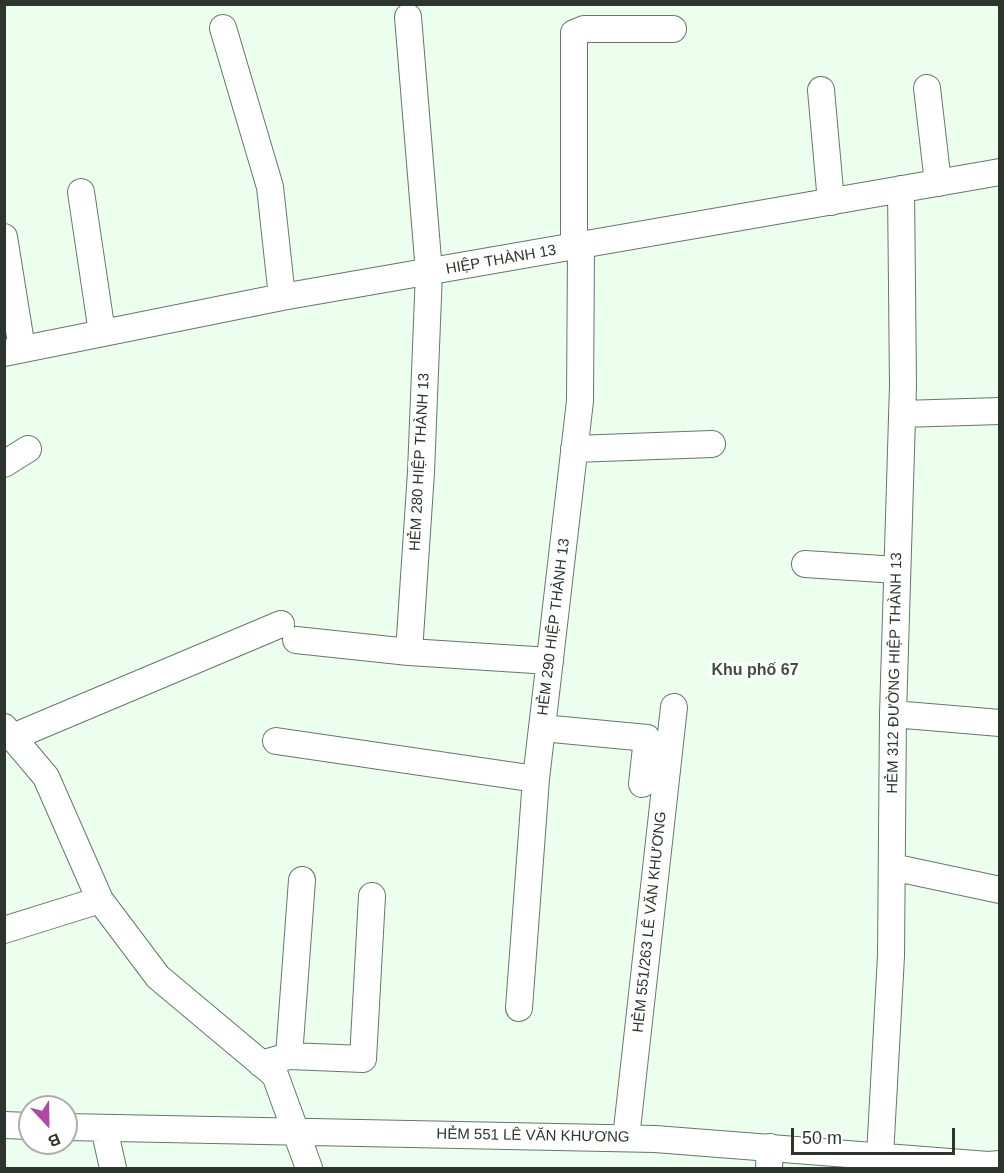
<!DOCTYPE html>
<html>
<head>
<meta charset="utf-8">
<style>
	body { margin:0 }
	#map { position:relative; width:1004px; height:1173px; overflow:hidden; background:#ecfeee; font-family:Arial,sans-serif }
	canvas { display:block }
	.frame { position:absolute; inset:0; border:6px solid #2d352e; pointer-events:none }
	.north { position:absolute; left:18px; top:1095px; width:60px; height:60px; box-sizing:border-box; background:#fff; border:2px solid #abaeab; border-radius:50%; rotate:158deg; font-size:16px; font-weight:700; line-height:24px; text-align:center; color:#2d352e }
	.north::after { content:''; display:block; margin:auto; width:21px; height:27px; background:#b246a5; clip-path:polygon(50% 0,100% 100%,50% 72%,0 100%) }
	.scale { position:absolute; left:791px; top:1128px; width:164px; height:27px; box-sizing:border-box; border:3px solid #2d352e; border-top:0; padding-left:8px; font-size:18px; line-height:21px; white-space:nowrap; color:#2d352e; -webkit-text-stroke:4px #fff; paint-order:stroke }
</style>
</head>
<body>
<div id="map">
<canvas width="1004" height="1173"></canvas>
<div class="frame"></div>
<div class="north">B</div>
<div class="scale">50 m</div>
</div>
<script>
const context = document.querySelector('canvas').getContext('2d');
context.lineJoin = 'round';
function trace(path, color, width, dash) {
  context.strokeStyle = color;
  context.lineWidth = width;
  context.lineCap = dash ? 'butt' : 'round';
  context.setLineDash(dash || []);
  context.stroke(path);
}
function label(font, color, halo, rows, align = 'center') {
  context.font = font + ' Arial,sans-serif';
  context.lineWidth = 6;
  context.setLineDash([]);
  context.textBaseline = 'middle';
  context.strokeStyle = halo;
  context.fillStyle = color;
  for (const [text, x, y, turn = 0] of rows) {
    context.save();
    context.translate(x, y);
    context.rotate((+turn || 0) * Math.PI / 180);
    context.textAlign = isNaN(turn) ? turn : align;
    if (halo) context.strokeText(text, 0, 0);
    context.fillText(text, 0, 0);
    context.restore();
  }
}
const minor = new Path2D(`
	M408,17L429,272L421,472L409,652
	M223,28L270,187L282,297
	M927,88L938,183
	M821,90L831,202
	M81,192L102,333
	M4,237L22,349
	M574,247V33L584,29H673
	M4,353L282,297L1000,172
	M902,414L1000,411
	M574,449L712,444
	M4,464L28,449
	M805,564L897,570
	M296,640L409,652L550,661
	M893,714L1000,723
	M4,727L46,777L100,900L158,977L275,1075L309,1168
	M542,728L647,738L642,784
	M13,737L281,624
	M276,741L536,779
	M892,867L1000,890
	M4,930L100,900
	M519,1008L536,779L580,401L581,246
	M289,1056L302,880
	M261,1064L289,1056L363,1059L372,896
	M4,1125L30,1126
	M66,1127L655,1139L988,1165L1000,1164
	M104,1128L113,1168
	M626,1138L674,707
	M880,1156L891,956L893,714L903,385L901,189
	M769,1168L770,1147`);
trace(minor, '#657868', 28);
trace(minor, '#fff', 26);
label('15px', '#2d352e', '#fff', [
	["HIỆP THÀNH 13",501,260,-10],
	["HẺM 280 HIỆP THÀNH 13",420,462,-87],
	["HẺM 290 HIỆP THÀNH 13",554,627,-83],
	["HẺM 312 ĐƯỜNG HIỆP THÀNH 13",895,673,-89],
	["HẺM 551/263 LÊ VĂN KHƯƠNG",650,922,-84],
	["HẺM 551 LÊ VĂN KHƯƠNG",533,1136,1]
]);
label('bold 16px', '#3d4f3f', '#fff', [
	["Khu phố 67",755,671]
]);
</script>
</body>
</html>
